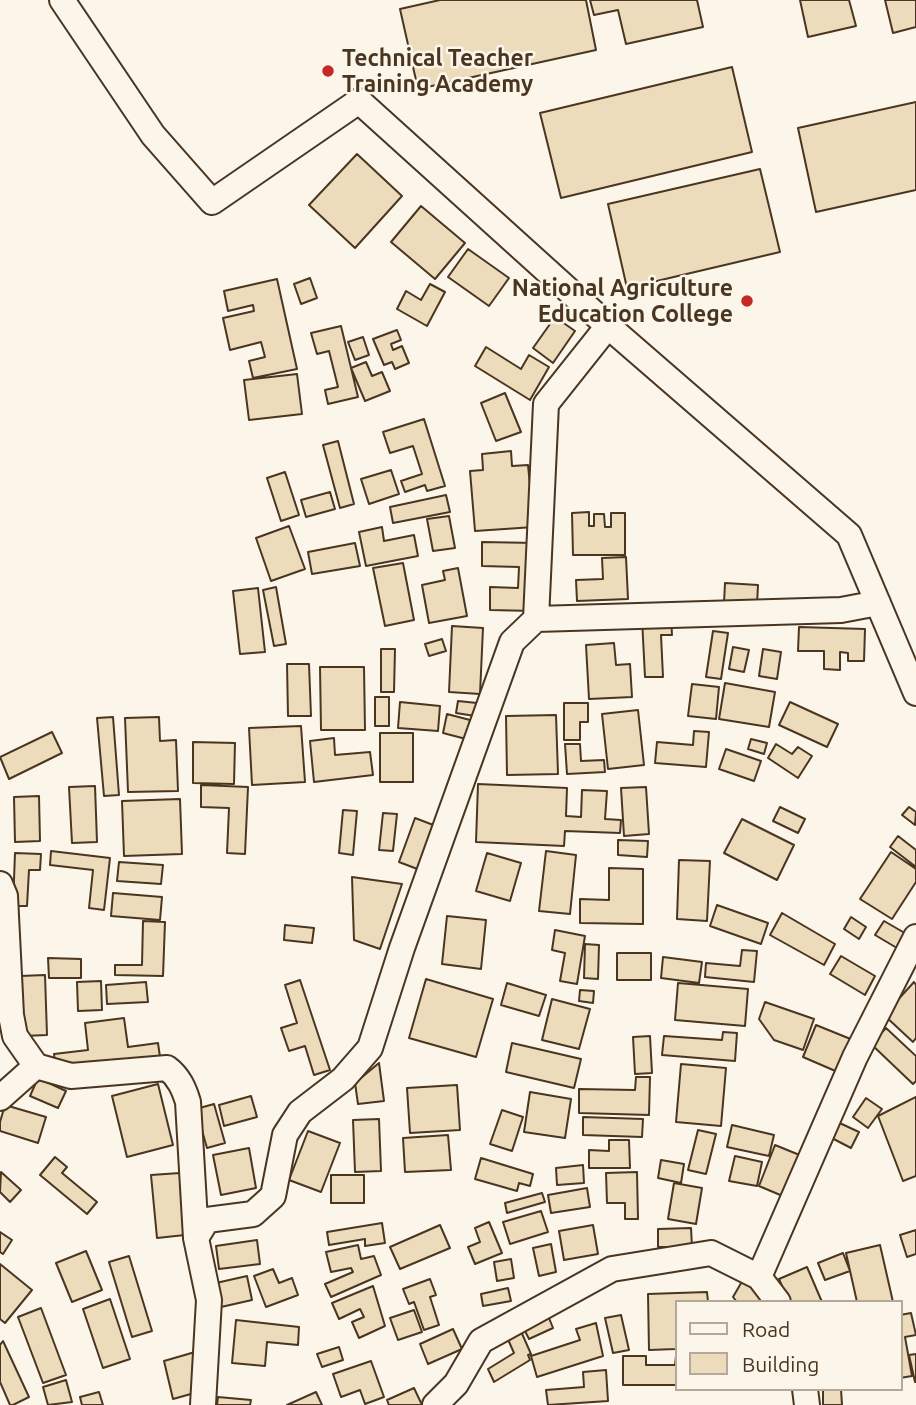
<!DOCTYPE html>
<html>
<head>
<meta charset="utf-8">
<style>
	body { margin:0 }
	#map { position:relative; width:916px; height:1405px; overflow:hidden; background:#fbf6e9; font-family:Ubuntu,sans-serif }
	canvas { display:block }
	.legend { position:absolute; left:675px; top:1300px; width:228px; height:91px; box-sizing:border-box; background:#fbf6e9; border:2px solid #b4a999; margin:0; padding:9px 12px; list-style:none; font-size:21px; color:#4a3520 }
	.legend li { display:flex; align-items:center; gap:14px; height:35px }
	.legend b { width:35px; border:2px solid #b4a999 }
</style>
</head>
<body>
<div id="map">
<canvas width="916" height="1405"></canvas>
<ul class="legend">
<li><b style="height:9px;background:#fbf6e9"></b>Road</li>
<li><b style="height:19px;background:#ecdcbc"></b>Building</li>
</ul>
</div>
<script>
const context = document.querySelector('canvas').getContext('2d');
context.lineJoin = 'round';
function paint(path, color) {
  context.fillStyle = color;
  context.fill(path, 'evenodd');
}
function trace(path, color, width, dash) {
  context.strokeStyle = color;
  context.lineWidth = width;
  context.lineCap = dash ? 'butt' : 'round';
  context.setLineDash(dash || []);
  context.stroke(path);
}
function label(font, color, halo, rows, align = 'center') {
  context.font = font + ' Ubuntu,sans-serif';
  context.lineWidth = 5;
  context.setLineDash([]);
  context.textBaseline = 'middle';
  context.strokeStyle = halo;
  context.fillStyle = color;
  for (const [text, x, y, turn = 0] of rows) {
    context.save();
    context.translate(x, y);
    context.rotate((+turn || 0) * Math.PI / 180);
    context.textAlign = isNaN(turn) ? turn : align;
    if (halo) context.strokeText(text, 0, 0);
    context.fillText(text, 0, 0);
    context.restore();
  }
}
const building = new Path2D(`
	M440,0H586L596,50L418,89L400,9Z
	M590,0H697L703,27L626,44L618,10L594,15Z
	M800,0H849L856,26L808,37Z
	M885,0H916V27L893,33Z
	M732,67L752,152L561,198L540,113Z
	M916,102V190L816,212L798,128Z
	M357,154L402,196L355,248L309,205Z
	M760,169L780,252L627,288L608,204Z
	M421,206L465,243L435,279L391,242Z
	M468,249L509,278L489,306L448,277Z
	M310,278L317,298L301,304L294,284Z
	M277,279L297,369L253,378L249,361L265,357L261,342L230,350L223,318L254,311L253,305L228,311L224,291Z
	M430,284L445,292L427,326L397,309L406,291L421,300Z
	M555,317L575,331L553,363L533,348Z
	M341,326L358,397L328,404L325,390L338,387L329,351L317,354L311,333Z
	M397,330L401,340L391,344L393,350L402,346L409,363L395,369L392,362L384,365L373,339Z
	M363,337L369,355L355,360L348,342Z
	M486,347L521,369L529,355L549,367L530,400L475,366Z
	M366,362L372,376L382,372L390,391L365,401L351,368Z
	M297,374L302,414L249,420L244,380Z
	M505,393L521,432L496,441L481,403Z
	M424,419L445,486L427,491L425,485L405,492L401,481L422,474L413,446L390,453L383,432Z
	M338,441L354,504L340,508L323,445Z
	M511,451L512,466L528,465L534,527L475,531L470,471L483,470L482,454Z
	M391,470L399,494L369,504L361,479Z
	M285,472L299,515L281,521L267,478Z
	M330,492L335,509L306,517L301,500Z
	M446,495L450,512L393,523L390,507Z
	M589,512V526H594V514H604L605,527H611V513H625V555H573L572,513Z
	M449,516L455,548L433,551L427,519Z
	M289,526L305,569L271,581L256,538Z
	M382,527L384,541L414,535L418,556L366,566L359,532Z
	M482,542L536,543L534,611L490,610V587L518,588L519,567L482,566Z
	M355,543L360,566L312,574L308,552Z
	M626,557L628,599L577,601L576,580L603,579L602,558Z
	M403,563L414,620L385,626L373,568Z
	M458,568L467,616L429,623L422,585L445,580L443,571Z
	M725,583L758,585L757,605L724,603Z
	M276,587L286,644L274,646L263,590Z
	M258,588L265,652L240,654L233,591Z
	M671,617L672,635H661L663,677H645L642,619Z
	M452,626L483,628L480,694L449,692Z
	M799,627L865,629L864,661H848V653L840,652V670L824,669V651H798Z
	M713,631L728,633L721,679L706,677Z
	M442,639L446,651L429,656L425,644Z
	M614,643L616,665L630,664L632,697L589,699L586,645Z
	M733,647L749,650L744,672L729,669Z
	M381,649H395L394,692H381Z
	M763,649L781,652L777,679L759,676Z
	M287,664H309L311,716H288Z
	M320,667H364L365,730H321Z
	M725,683L775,692L769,727L719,719Z
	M692,684L719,687L716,719L688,716Z
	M375,697H389V726H375Z
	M458,701L477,703L475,716L456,713Z
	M400,702L440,706L438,731L398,728Z
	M790,702L838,724L827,747L779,725Z
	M564,703H588V722H580V740H564Z
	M638,710L644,765L608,769L602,714Z
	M447,714L470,720L466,739L443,733Z
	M556,715L558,774L507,775L506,716Z
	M113,717L119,795L104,796L97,718Z
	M159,717L160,741L176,740L178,791L128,792L125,718Z
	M301,726L305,782L252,785L249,728Z
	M694,731L709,732L706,767L655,763L657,742L693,745Z
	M52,732L62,753L9,779L0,757Z
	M380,733H413V782H380Z
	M334,738L335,755L370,752L373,775L314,782L310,741Z
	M751,739L767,743L764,754L748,749Z
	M193,742L235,743L234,784L193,783Z
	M565,744H580L581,761L604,760L605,772L567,774Z
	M776,744L792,754L798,747L812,756L798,778L768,758Z
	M726,749L761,761L754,781L719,769Z
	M478,784L567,788L566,816L581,817L582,790L607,791L605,819L621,820L620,833L565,831L564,846L476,842Z
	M201,785L248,787L245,854L227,853L229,808L201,807Z
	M95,786L97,842L72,843L69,787Z
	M646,787L649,834L624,836L621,788Z
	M39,796L40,841L15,842L14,797Z
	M180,799L182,854L124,856L122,801Z
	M780,807L805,819L798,833L773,821Z
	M909,807L916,812L915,825L902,815Z
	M343,810L357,811L353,855L339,853Z
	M383,813L397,814L393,851L379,850Z
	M415,818L436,826L420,870L399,862Z
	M742,819L794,845L777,880L724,853Z
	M898,836L916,850V867L890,847Z
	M618,840L648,841L647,857L618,855Z
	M51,851L110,858L104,910L89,908L93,870L50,865Z
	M546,851L576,855L570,914L539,911Z
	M891,852L916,869V882L892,919L860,899Z
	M15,853L41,854L40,870H29L27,906H13Z
	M487,853L521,863L510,901L476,891Z
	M679,860L710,861L707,921L677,919Z
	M119,862L163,865L161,884L117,881Z
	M609,868L643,869V924L580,923V899L609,900Z
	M352,877L402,884L380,949L354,940Z
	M113,893L162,897L160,920L111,916Z
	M717,905L768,923L761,944L710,926Z
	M782,913L835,944L824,965L770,935Z
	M447,916L486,920L481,969L442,964Z
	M851,917L866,927L859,939L844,929Z
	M143,921L165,922L163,976L115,975V965H142Z
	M884,921L910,936L902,951L875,935Z
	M285,925L314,928L312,943L284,940Z
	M555,930L585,936L577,984L560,981L565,953L552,950Z
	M585,944L599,945L598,979L584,978Z
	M742,950L757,951L754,982L705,977L706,963L740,966Z
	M617,953H651V980H617Z
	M841,956L875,976L865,995L830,974Z
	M663,957L702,962L699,983L661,978Z
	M48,958L81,959V978H49Z
	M45,975L47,1035L23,1036L20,976Z
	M426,979L493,999L476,1057L409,1038Z
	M300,980L330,1070L314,1075L305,1046L289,1051L281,1028L297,1023L285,985Z
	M101,981L102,1010L78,1011L77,982Z
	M146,982L148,1002L107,1004L106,985Z
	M914,982L916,985V1038L913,1042L884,1015Z
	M507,983L546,995L539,1016L501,1005Z
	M678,983L748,989L745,1026L675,1020Z
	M580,990L594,991L593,1003L579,1001Z
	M552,999L590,1009L579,1049L542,1040Z
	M765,1002L814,1019L803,1050L774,1040L759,1019Z
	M124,1018L128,1047L158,1043L160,1057L56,1071L54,1054L88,1050L85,1023Z
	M816,1025L853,1040L840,1073L803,1057Z
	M886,1028L916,1056V1081L913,1084L871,1044Z
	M723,1032L737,1033L735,1061L662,1055L664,1036L722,1040Z
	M650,1036L652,1073L635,1074L633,1037Z
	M512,1043L581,1059L574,1088L506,1072Z
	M379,1063L384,1101L358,1104L355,1083Z
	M681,1064L726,1068L721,1126L676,1122Z
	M636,1077H650L649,1115L579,1113V1089L635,1090Z
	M38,1078L66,1091L58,1108L30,1096Z
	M158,1084L173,1145L127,1157L112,1096Z
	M457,1085L460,1130L410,1133L407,1088Z
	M530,1092L571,1099L565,1138L524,1132Z
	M251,1096L257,1117L224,1126L219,1105Z
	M916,1097V1176L903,1181L878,1116Z
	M866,1098L882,1109L868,1128L853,1117Z
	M214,1104L225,1143L207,1148L196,1109Z
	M5,1105L46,1117L38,1143L0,1131V1122Z
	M502,1110L523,1117L512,1151L490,1144Z
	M583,1117L643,1119L642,1137L583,1135Z
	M379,1119L381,1171L355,1172L353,1120Z
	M831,1119L859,1132L851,1148L824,1134Z
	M732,1125L774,1135L769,1156L727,1147Z
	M698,1130L716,1134L706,1174L688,1170Z
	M308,1131L340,1143L321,1192L289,1180Z
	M448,1135L451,1170L405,1172L403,1138Z
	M609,1140H629L630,1168H589V1150L609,1151Z
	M775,1145L802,1156L785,1197L759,1186Z
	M249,1148L256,1188L221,1195L213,1155Z
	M735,1156L762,1162L757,1186L729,1181Z
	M55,1157L67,1167L62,1173L97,1202L87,1214L40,1175Z
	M481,1158L533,1174L530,1186L519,1183L517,1191L475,1179Z
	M661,1160L684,1164L681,1183L658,1178Z
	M583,1165L584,1183L557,1185L556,1168Z
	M1,1172L21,1190L10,1202L0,1192Z
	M637,1172L638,1219H625V1203H607L606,1173Z
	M180,1173L185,1235L157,1238L151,1175Z
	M331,1175H364V1203H331Z
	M674,1183L702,1188L696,1224L668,1219Z
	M587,1188L590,1207L551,1213L548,1195Z
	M542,1193L545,1202L507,1213L505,1203Z
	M541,1211L548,1232L510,1244L503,1222Z
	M489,1222L502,1253L475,1264L468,1247L480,1242L475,1228Z
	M382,1223L385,1243L365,1246V1239L329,1245L327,1232Z
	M440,1225L450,1248L400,1269L390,1247Z
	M593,1225L598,1254L564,1260L559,1231Z
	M691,1228L692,1247H658V1229Z
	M916,1230V1254L907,1257L900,1235Z
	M0,1232L12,1240L3,1254L0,1252Z
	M257,1240L260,1264L219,1269L216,1246Z
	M551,1244L556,1272L539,1276L533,1248Z
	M358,1245L361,1259L374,1256L381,1275L331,1297L325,1284L353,1272L351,1268L331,1272L326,1252Z
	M880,1245L893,1302H857L846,1253Z
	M86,1251L102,1290L72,1302L56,1263Z
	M843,1253L850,1271L825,1280L818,1263Z
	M129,1256L152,1331L132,1337L109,1262Z
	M511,1259L514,1278L497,1281L494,1262Z
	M0,1264L32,1290L5,1323L0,1319Z
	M807,1267L822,1302H789L779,1279Z
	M273,1269L279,1283L292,1278L298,1295L266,1307L254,1276Z
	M247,1276L252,1300L221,1307L216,1283Z
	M744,1278L766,1302H737L733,1297Z
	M430,1279L436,1295L430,1297L439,1325L424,1330L414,1302L409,1304L403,1289Z
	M373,1286L385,1326L359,1338L352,1322L364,1317L360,1309L339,1319L332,1303Z
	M508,1288L511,1301L483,1306L481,1294Z
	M707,1292L708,1302H676V1349L649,1350L648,1294Z
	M110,1299L130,1359L103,1368L83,1309Z
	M41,1308L66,1375L43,1383L18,1317Z
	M414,1310L422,1332L398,1340L390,1318Z
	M547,1313L553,1328L529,1339L522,1325Z
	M911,1313L916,1335L905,1337L912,1376L900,1378V1315Z
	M621,1315L629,1350L613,1353L605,1318Z
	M236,1320L299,1327L298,1345L267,1342L265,1366L232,1363Z
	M596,1323L603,1356L537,1377L531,1356L580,1340L576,1329Z
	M453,1329L462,1349L428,1364L420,1344Z
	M520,1329L531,1354L528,1355L530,1360L494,1382L488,1369L514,1353L506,1335Z
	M3,1341L29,1397L13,1405H10L0,1382V1345Z
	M339,1347L343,1360L322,1367L317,1354Z
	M195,1352L198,1392L173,1399L164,1361Z
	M916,1354V1382H915L909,1355Z
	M623,1356H646V1365H675L676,1356V1385H623Z
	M371,1361L384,1397L365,1404L360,1390L341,1397L333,1374Z
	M606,1370L608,1401L548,1405L546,1390L584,1387L583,1372Z
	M66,1380L72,1402L48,1405L43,1387Z
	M414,1388L422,1405H389L387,1400Z
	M823,1389H841L842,1405H823Z
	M99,1392L103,1405H82L80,1397Z
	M316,1392L322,1405H287Z
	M218,1397L251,1400L250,1405H217Z`);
paint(building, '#ecdcbc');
trace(building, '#4a3520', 2);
const street = new Path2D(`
	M62,0L153,135L212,202L359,101L608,326L849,535L916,693
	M536,619L841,610L878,603
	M0,884L5,896L11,1015L15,1036L36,1066L71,1076L167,1068C179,1077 184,1089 188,1102L196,1238
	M0,1098L36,1066
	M759,1277L855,1057L916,937
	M805,1389L807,1405
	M203,1405L209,1300L196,1238L207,1220L253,1214L273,1196L285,1135L300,1112L343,1079L370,1048L402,948L512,642L536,619L546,404L608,326
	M435,1405L456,1384L481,1341L612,1269L711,1253L759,1277L778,1302`);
trace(street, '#4a3520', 28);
trace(street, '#fbf6e9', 24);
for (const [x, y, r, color] of [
	[328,71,7,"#c62828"],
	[747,301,7,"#c62828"]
]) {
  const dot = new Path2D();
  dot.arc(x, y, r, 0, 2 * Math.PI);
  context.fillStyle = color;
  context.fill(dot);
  trace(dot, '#fbf6e9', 2.5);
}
label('bold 23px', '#4a3520', '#fbf6e9', [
	["Technical Teacher",342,58],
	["Training Academy",342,84],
	["National Agriculture",733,288,"right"],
	["Education College",733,314,"right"]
], 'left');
</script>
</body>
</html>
